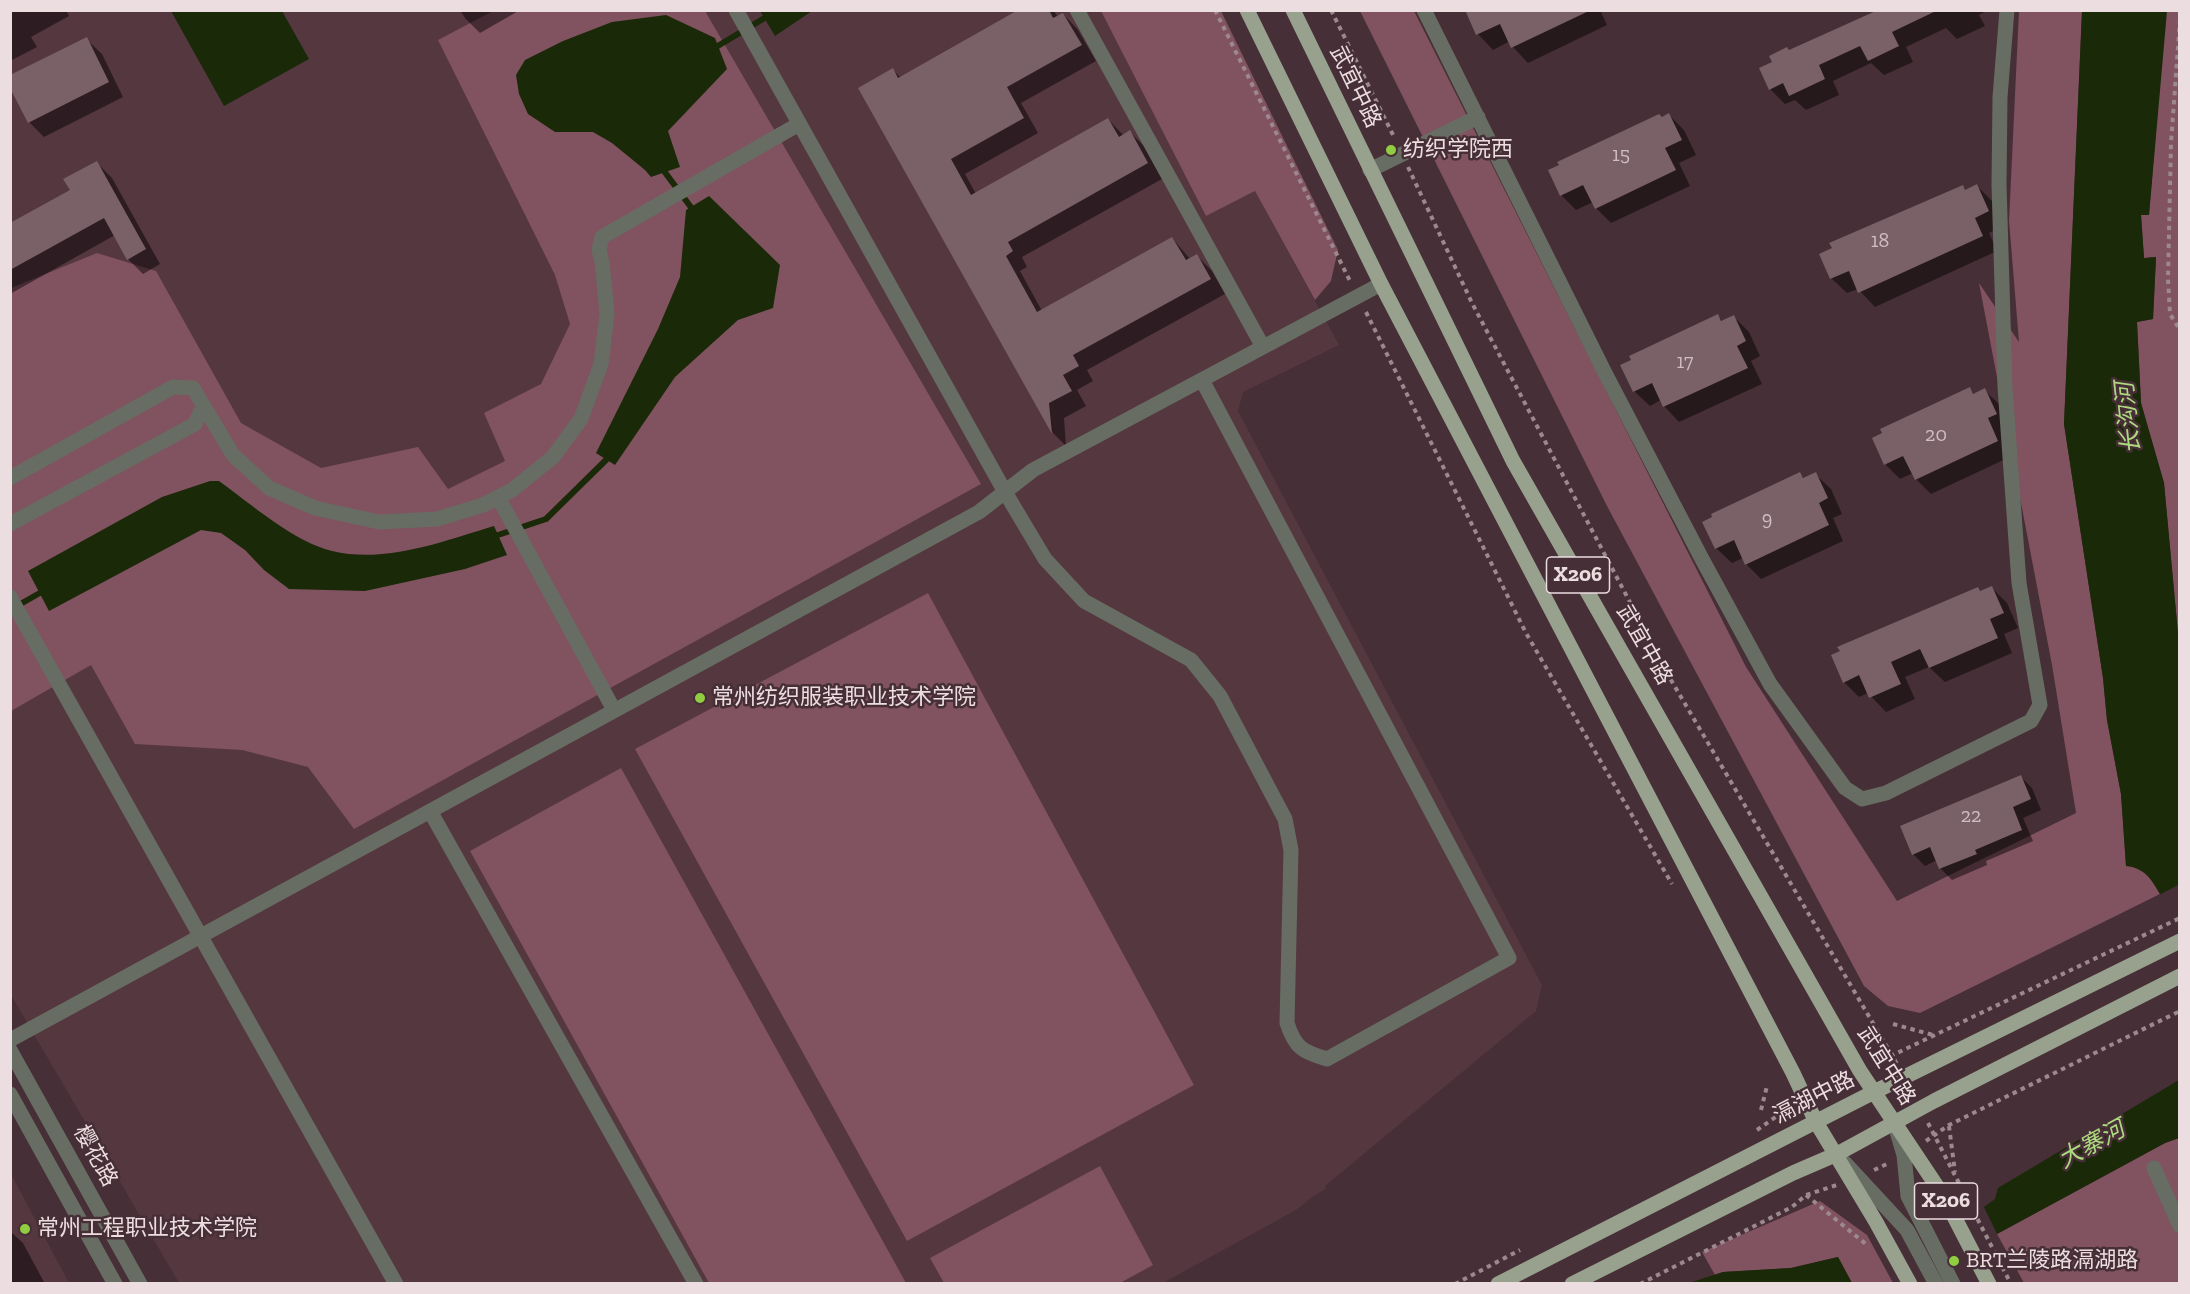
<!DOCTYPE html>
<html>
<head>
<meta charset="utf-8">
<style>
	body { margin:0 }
	#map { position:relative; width:2190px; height:1294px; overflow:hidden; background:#462f36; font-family:"Zilla Slab",serif }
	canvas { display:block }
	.frame { position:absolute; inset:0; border:12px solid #ecdde1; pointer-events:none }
</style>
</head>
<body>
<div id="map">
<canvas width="2190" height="1294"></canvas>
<div class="frame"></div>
</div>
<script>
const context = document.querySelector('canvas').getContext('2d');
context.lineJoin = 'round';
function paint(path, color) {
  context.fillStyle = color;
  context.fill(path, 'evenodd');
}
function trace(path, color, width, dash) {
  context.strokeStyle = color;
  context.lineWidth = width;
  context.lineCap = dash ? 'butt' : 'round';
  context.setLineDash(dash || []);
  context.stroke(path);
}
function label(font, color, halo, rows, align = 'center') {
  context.font = font + ' "Zilla Slab","Noto Sans SC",serif';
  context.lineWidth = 5;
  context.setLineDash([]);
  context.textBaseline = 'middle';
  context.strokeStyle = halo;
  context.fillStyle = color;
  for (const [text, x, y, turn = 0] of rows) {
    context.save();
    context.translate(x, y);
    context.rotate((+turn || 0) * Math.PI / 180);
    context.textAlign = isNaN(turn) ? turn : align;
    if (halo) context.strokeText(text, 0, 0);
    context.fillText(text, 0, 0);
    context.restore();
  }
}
paint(new Path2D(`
	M10,11H1101L1206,215L1255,191L1339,345L1243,392L1238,411L1542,985L1536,1011L1325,1186L1326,1189L1315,1195L1296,1210L1163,1283H179L11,995Z
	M10,1174H11L69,1283H11Z`), '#553740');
paint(new Path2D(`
	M493,11H705L981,484L354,829L308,767L242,750L135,744L91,665L11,711V288L97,253L156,271L241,423L321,468L418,447L448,489L505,461L484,413L541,384L570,324L555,275L438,40Z
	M1101,11H1221L1338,250L1331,281L1315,300L1255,191L1206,216Z
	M1360,11H1414L1746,667L1897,901L2076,813L2052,665L1979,283L2019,342L2009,221L2019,11H2082L2064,424L2103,678L2107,720L2121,794L2126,865C2146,869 2150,877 2160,894L1920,1013L1888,1006L1864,986L1607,506Z
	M2166,11H2179V644L2164,483L2141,403L2137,322L2153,319L2156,257L2144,258L2141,215L2149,214Z
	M928,593L1194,1085L907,1241L635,749Z
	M621,768L906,1283H709L470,851Z
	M2179,1138V1283H2024L1997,1234L2165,1143Z
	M1100,1166L1153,1265L1120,1283H944L930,1258Z
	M1820,1201L1867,1235L1893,1283H1852L1838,1257L1791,1268L1723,1272L1715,1275L1702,1252Z`), '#815260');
paint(new Path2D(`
	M171,11H282L309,59L224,106Z
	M760,11H812L775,36Z
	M2082,11H2167L2149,215H2141L2144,258L2156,257L2153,319L2137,322L2141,403L2164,483L2179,644V1010L2160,894C2151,878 2144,868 2126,866L2121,794L2107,720L2103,678L2064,424Z
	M666,15L715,38L727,69L668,131L680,167L651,177L645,170L612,143L593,132H555L528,114L519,94L516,75L525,60L563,41L612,22Z
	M709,196L780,265L773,308L738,320L675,377L615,465L596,453L658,329L680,277L686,210Z
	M210,481H219C251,504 294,542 332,551C385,564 444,541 494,526L507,555L465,569L365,591L289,589L264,570L245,550L221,533L201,530L49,611L28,571L162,497Z
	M2179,1080V1138L2165,1143L1997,1234L1984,1207L1995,1199L1998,1188Z
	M1838,1257L1852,1283H1689L1723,1272L1791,1268Z`), '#1a2907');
paint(new Path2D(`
	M2180,884L2179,1013L2177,1010L2161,907L2157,896Z`), '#462f36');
paint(new Path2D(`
	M10,10H66L69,16L31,37L37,47L10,61Z
	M460,10H520L480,33L465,18Z
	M1021,10H1053L1058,17L1063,14L1078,30L1096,61L1021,103L1038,133L965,174L976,194L1108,119L1123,135L1130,132L1145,147L1162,179L1022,257L1027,267L1020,271L1042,311L1172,238L1190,259L1197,256L1212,271L1225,294L1087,370L1093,381L1077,390L1086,406L1064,418L1066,446L1053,433L860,89L893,70L901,78Z
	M1466,10H1600L1607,25L1528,63L1513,47L1510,41L1493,50L1478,34Z
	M1882,10H1988L1979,15L1985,26L1957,39L1946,28L1906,47L1913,62L1884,75L1871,63L1833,81L1839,95L1806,110L1795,100L1785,104L1770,89L1789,52Z
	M86,39L102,54L123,97L44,137L29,122Z
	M1669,115L1684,130L1696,155L1679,163L1690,186L1611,223L1596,208L1593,202L1576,210L1561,195L1661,118Z
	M97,163L112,178L160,264L143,274L128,259L115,235L10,294V225L72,190Z
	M1977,186L1992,201L2003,226L1989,233L1997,251L1875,307L1858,289L1847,293L1831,278L1962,187L1966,191Z
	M1718,316L1723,322L1733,316L1749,332L1760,356L1751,361L1762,384L1679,422L1664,406L1661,400L1650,406L1634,391L1632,361Z
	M1969,389L1975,395L1984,390L2000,405L2012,456L1931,494L1916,479L1913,473L1900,479L1885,464Z
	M1800,474L1805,479L1815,474L1831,489L1842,514L1833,518L1843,541L1761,579L1746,564L1743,558L1732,563L1716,548Z
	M1992,588L2007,603L2018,628L2004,634L2012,653L1945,682L1929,667L1905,677L1915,699L1886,712L1868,693L1859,697L1844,682L1981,592Z
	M2021,777L2032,788L2041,810L2023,818L2033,841L1986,861L1987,865L1952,880L1941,869L1937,860L1925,866L1913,854Z
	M10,1231L23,1243L45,1284H10Z`), '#0007');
trace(new Path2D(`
	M711,50L778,10
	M661,167L696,214
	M492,537L546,519L607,459L610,453
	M17,606L45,590`), '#1a2907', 6);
paint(new Path2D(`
	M1018,10H1049L1053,18L1063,13L1082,45L1007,87L1024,118L951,159L971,195L1108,118L1119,137L1130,130L1148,163L1008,242L1013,251L1006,256L1037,312L1172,237L1186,260L1197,254L1211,279L1073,355L1079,366L1063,375L1072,391L1049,403L1052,434L858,88L893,68L898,78Z
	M1465,10H1591L1511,48L1500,24L1476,35Z
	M1878,10H1938L1892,32L1899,46L1868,61L1860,46L1819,65L1825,79L1789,96L1783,83L1769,90L1759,68L1772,62L1769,56L1787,47L1789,50Z
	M87,37L109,82L28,123L10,88V75Z
	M1669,113L1682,140L1665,148L1676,170L1595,209L1583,185L1560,196L1548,170L1559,165L1557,162L1659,114L1662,117Z
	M97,161L146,249L127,260L104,218L10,270V223L70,190L63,179Z
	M1977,184L1989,211L1975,218L1983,236L1858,293L1849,271L1830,279L1819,254L1832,248L1829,243L1963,185L1965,190Z
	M1718,314L1721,321L1734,315L1746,341L1737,346L1748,368L1663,407L1652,383L1633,392L1620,365L1631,360L1629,356Z
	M1970,387L1973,394L1985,388L1997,414L1988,418L1998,441L1915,480L1903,456L1884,465L1872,438L1882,433L1880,429Z
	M1800,472L1803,478L1816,472L1828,498L1819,503L1829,525L1745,565L1734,540L1715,549L1702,522L1712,517L1711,514Z
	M1992,586L2004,613L1990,619L1998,638L1929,668L1920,649L1891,662L1901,684L1869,698L1859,675L1843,683L1831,655L1840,651L1837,647L1978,587L1980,591Z
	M2021,775L2031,799L2013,807L2022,830L1975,850L1977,854L1939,869L1930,847L1912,855L1900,826Z`), '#7a6067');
trace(new Path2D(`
	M1215,10L1350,281
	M1331,10L1395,139
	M2180,19L2171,143L2168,279L2170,314L2180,330
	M1408,167L1472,303L1671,680L1897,1064
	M1366,312L1526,633L1672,884
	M1893,1024L1933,1035
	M1874,1064L2180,918
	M1818,1092L1846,1078
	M1761,1110L1767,1086
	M1928,1123L2011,1284
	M1949,1126L1955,1172
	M1757,1130L1790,1107
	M1926,1141L1949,1125L2180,1011
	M1874,1170L1889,1163
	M1806,1195L1867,1245
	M1455,1284L1520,1250
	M1640,1284L1792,1207L1806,1195L1837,1185`), '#9c898f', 4, [4.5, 4.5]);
trace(new Path2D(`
	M736,10L1005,492L1045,559L1084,601L1191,660L1220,696L1285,819L1291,850L1287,1023C1295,1048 1303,1052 1327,1059L1509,958L1202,380
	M1077,10L1263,347
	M1424,10L1605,373L1702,559L1770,684L1845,788L1862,799L1886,793L2031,721L2040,705L2019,583L2005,387L1999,184L2000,97L2007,10
	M1370,170L1478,117
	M10,478L173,387L193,388L233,455L269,488L315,508L379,522L437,519L483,505L512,490L553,457L581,419L601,364L607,314L602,262L599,250L602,237L799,124
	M498,497L614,710
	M10,524L195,424L203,407
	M10,597L396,1284
	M430,811L696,1284
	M10,1040L979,512L1033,470L1381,284
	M10,1050L140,1284
	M10,1094L115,1284
	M1896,1128L1904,1155L1908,1196L1953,1284
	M1845,1163L1907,1230L1936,1284
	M2154,1168L2180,1226`), '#686d63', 15);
trace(new Path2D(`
	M1247,10L1381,284L1793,1073L1816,1122L1876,1222L1910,1284
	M1293,10L1513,461L1860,1071L1944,1197L1989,1284
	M1498,1284L1874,1092L2180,941
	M1572,1284L1793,1173L1837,1154L1934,1101L2180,976`), '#97a18e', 15);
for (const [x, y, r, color] of [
	[1391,150,6,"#90cd40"],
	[700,698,6,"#90cd40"],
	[25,1229,6,"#90cd40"],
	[1954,1261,6,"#90cd40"]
]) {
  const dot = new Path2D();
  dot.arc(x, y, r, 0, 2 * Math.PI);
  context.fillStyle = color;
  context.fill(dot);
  trace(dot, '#462f36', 2);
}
label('20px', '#d0bec2', null, [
	["15",1621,155],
	["18",1880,241],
	["17",1685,362],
	["20",1936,435],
	["9",1767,519],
	["22",1971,816]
]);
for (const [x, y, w] of [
	[1578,575,63],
	[1946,1201,63]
]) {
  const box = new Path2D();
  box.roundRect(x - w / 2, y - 18, w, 36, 4.5);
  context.fillStyle = '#462f36';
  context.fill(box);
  trace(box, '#ecdde1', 1.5);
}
label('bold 21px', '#ecdde1', null, [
	["X206",1578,575],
	["X206",1946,1201]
]);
label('22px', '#ecdde1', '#462f36', [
	["武宜中路",1355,87,64],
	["武宜中路",1644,645,60],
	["武宜中路",1886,1066,58],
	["滆湖中路",1814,1098,-27],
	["樱花路",95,1156,61]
]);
label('22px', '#ecdde1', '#462f36', [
	["纺织学院西",1403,150],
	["常州纺织服装职业技术学院",712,698],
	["常州工程职业技术学院",37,1229],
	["BRT兰陵路滆湖路",1966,1261]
], 'left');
label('italic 24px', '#aeda7f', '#462f36', [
	["长沟河",2129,418,-96],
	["大寨河",2092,1145,-29]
]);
</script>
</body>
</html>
